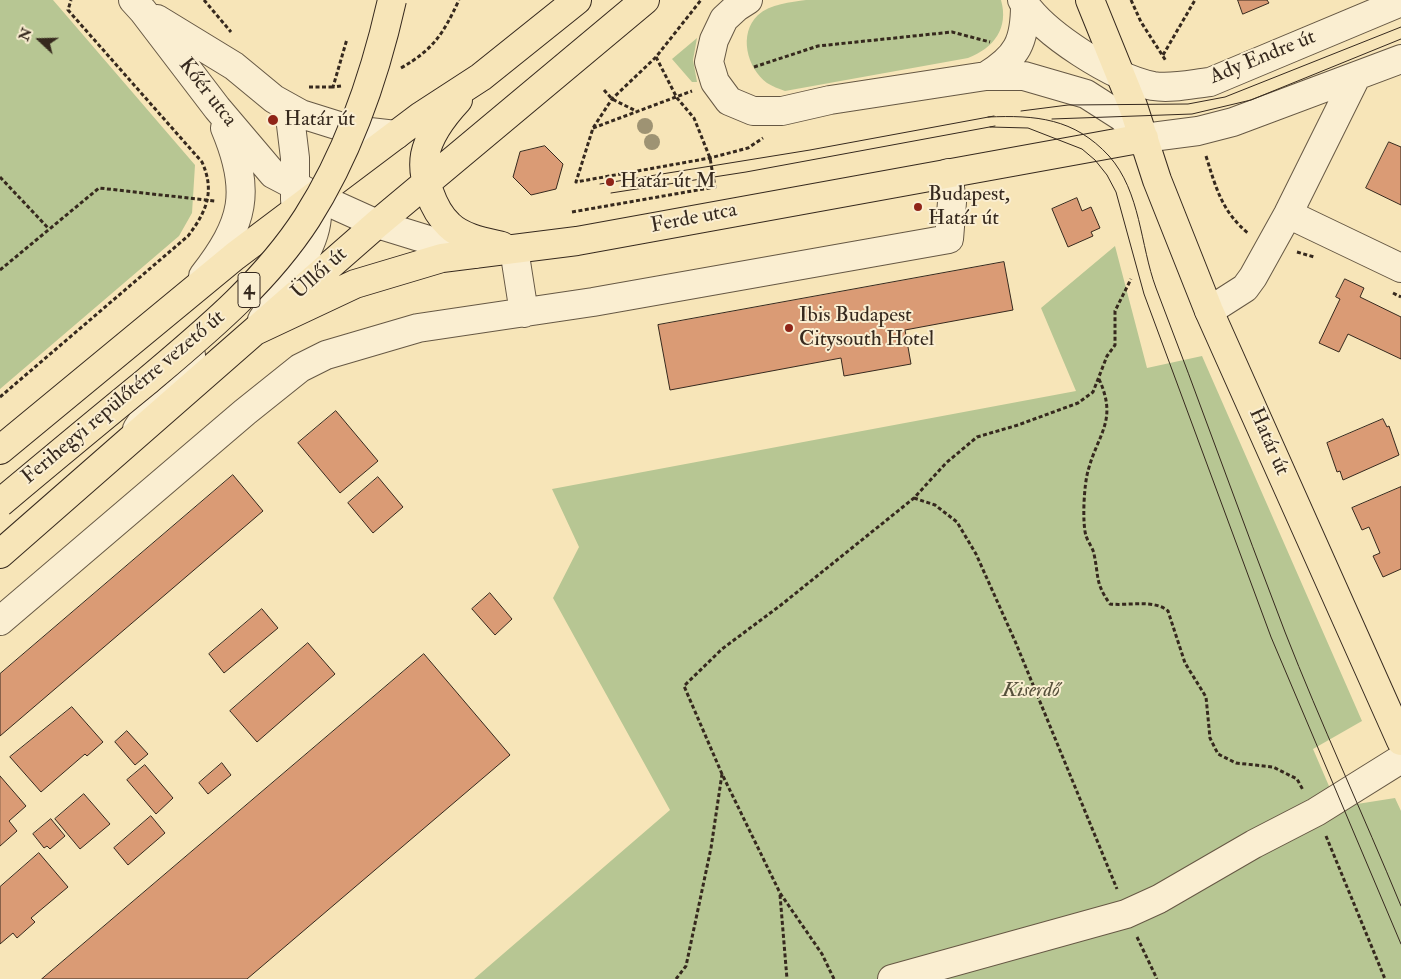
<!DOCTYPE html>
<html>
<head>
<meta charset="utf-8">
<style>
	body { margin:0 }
	#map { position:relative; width:1401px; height:979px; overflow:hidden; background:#f7e5b8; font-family:"IM FELL Double Pica",serif }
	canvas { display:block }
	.north { position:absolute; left:15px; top:15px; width:50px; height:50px; -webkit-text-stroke:4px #faeed1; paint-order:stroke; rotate:291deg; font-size:14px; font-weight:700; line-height:20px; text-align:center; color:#36291e }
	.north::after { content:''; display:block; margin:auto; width:18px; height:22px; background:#36291e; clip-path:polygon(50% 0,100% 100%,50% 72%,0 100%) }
</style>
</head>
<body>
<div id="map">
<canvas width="1401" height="979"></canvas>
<div class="north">N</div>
</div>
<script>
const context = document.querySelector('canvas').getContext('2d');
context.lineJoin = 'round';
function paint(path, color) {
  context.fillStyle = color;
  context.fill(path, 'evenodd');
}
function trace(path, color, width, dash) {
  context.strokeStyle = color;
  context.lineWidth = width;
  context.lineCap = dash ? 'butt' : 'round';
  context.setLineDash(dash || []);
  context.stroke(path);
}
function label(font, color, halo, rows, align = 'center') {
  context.font = font + ' "IM FELL Double Pica",serif';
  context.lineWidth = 4;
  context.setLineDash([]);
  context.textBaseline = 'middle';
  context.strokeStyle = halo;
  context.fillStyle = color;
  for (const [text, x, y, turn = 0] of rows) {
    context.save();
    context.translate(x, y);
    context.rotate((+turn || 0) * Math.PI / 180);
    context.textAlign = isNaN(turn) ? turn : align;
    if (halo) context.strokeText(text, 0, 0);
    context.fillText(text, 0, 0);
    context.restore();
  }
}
paint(new Path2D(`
	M0,0H53L195,165L192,213L179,236L0,389Z
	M806,0H1001C1009,28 994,48 968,58L785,91C779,89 772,86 767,83C747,68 738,34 758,15C770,4 791,2 806,0Z
	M697,38L693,60L697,82H692L672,59Z
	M1115,246L1147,368L1202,356L1362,721L1313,749L1338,807L1395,798L1401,811V979H474L670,810L553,598L579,547L552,489L1076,391L1041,308Z`), '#b7c693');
const building = new Path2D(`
	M1238,0H1267L1269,3L1243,14Z
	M1389,142L1401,147V205L1366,188Z
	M545,146L563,164L556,189L531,195L513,177L520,152Z
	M1077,198L1082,211L1091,207L1100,228L1091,232L1093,236L1068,247L1052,209Z
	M1004,262L1013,310L905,330L911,364L844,376L841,358L670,390L658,325Z
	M1345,279L1364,288L1360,297L1401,317V359L1348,334L1339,352L1319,343L1340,299L1336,297Z
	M336,411L378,461L340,493L298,443Z
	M1383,419L1387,427L1389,426L1399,455L1343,480L1340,471L1337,472L1327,443Z
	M233,475L263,511L0,736V674Z
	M378,477L403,507L373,533L348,503Z
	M1401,487V569L1383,577L1373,556L1380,553L1369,527L1362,530L1352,508Z
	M490,593L512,619L495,635L472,609Z
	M262,609L278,628L224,673L209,654Z
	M308,643L335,674L257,742L230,711Z
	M424,654L510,755L247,979H42Z
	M72,707L103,742L87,756L85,754L41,792L10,757Z
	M127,731L148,754L135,765L115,742Z
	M222,763L231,775L208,794L199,783Z
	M145,765L173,798L156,814L127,780Z
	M0,776L26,806L9,821L17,831L0,846Z
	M84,794L110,824L80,849L55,819Z
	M151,816L165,833L128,865L114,848Z
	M51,819L65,836L50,849L47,846L44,848L33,834Z
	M39,853L68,887L31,918L35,922L17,938L13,933L0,944V887Z`);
paint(building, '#da9b75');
trace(building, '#36291e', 1);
const minor = new Path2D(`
	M133,0L143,11L217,108L273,174L315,196L377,224L474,254
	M748,0L737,7L724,19L714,40L709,62L715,82L729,101L753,111H782L830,100L986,76H1024L1086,94L1122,117L1144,138L1198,131L1233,122L1401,59
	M1022,0C1044,34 1113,78 1153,86C1171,89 1192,84 1210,82L1401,2
	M157,19L234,66L274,99L301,114L352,130L396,135
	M986,76C1017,57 1025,42 1025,5
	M291,125L295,158V200
	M1288,214L1401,268
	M514,249L524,313
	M203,276C244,223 252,192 225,128
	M1209,311L1245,288L1253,277L1288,214L1356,77
	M262,320C281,291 317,249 317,214C317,208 316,201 315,195
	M137,429L175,370L191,355
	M0,621L245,412L300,368L326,355L418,328L593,302L949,239L952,202L948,173
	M892,979L1126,914L1159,899L1254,844L1316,812L1401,759`);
const major = new Path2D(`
	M1090,0L1133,106L1157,180L1209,311L1401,741
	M458,100C445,114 429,135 425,155C421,177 433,210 449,225C462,238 485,242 502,246
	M255,331L355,284L442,258L577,241L1144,138
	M0,450L235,256L421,116L481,77L577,0
	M0,554L377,224L645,0`);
trace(minor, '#665844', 30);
trace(major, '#36291e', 30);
trace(new Path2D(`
	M204,0L231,32
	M1131,0L1141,22L1166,61
	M1163,55L1195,0
	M656,57L612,99L593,128L576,182L710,158L748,148L763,138
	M754,67L818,46L952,32L990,42
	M401,68C434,49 443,34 459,0
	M341,86L333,87L347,39
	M309,87H333
	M604,90L612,99L638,112
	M593,128L692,91
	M1206,156C1216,188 1222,212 1249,234
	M0,177L49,229
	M572,212L715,187L710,158L694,118L677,98L656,57L701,0
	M1297,252L1314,257
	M0,270L99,188L215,201
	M1393,293L1401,297
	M1099,379C1118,421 1098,433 1088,471C1084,485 1082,522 1086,536C1088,542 1093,548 1094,554C1099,577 1095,583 1110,604C1129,606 1154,599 1168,611L1185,663L1206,697L1210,738L1218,754L1236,763L1273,767L1297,779L1303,790
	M0,397L188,236C207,211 215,191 202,162L68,10L71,0
	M914,498L935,505L957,522L976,554L1015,641L1117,889
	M1326,836L1385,979
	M780,895L787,979
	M1137,937L1157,979
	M676,979L686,966L711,848L722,774
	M834,979L822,954L780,893L722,774L684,686L722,649L781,605L914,498L946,463L977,437L1018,425L1078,403L1093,392L1107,356L1115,345V311L1131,279`), '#36291e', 3, [4, 2.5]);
trace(minor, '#faeed1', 28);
trace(major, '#f7e5b8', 28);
trace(new Path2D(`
	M1021,111L1068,105L1188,104L1225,97L1401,27
	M988,117C1036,115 1074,118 1109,156C1141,192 1140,245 1156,288C1200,402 1241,518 1285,632C1321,724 1363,814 1401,906
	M1052,119L1192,114L1251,100L1401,39
	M990,127L1028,128L1082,149L1095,160L1107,175L1116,192L1144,294L1271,637L1401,944
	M600,184L810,150L994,116
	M611,193L746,172L995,126`), '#36291e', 1);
const majorBridge = new Path2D(`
	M0,503C49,462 97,422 146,382C205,332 265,283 307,218C349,152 375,76 392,0`);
trace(majorBridge, '#36291e', 30, []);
trace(majorBridge, '#f7e5b8', 28);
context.fillStyle = '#9e9373';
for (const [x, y] of [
	[645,126],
	[652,142]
]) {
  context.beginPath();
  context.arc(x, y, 8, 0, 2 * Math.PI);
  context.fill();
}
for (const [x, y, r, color] of [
	[273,120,6,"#8f2418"],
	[610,182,5,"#8f2418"],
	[918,207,5,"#8f2418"],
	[789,328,5,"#8f2418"]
]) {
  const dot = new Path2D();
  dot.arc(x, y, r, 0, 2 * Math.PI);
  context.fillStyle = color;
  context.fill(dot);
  trace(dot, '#faeed1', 2);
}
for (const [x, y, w] of [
	[249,290,22]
]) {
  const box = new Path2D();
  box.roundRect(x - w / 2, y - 17.5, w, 35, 4);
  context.fillStyle = '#faeed1';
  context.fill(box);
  trace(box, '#36291e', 1);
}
label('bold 20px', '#36291e', null, [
	["4",249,290]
]);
label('21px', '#36291e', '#faeed1', [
	["Ady Endre út",1263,58,-22],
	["Kőér utca",207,93,52],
	["Ferde utca",694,219,-11],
	["Üllői út",320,274,-42],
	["Ferihegyi repülőtérre vezető út",124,398,-40],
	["Határ út",1268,442,66]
]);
label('21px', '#36291e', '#faeed1', [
	["Határ út",284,120],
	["Határ út M",620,182],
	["Budapest,",928,195],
	["Határ út",928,219],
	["Ibis Budapest",799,316],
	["Citysouth Hotel",799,340]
], 'left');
label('italic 21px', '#56503b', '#faeed1', [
	["Kiserdő",1031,691]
]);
</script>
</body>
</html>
